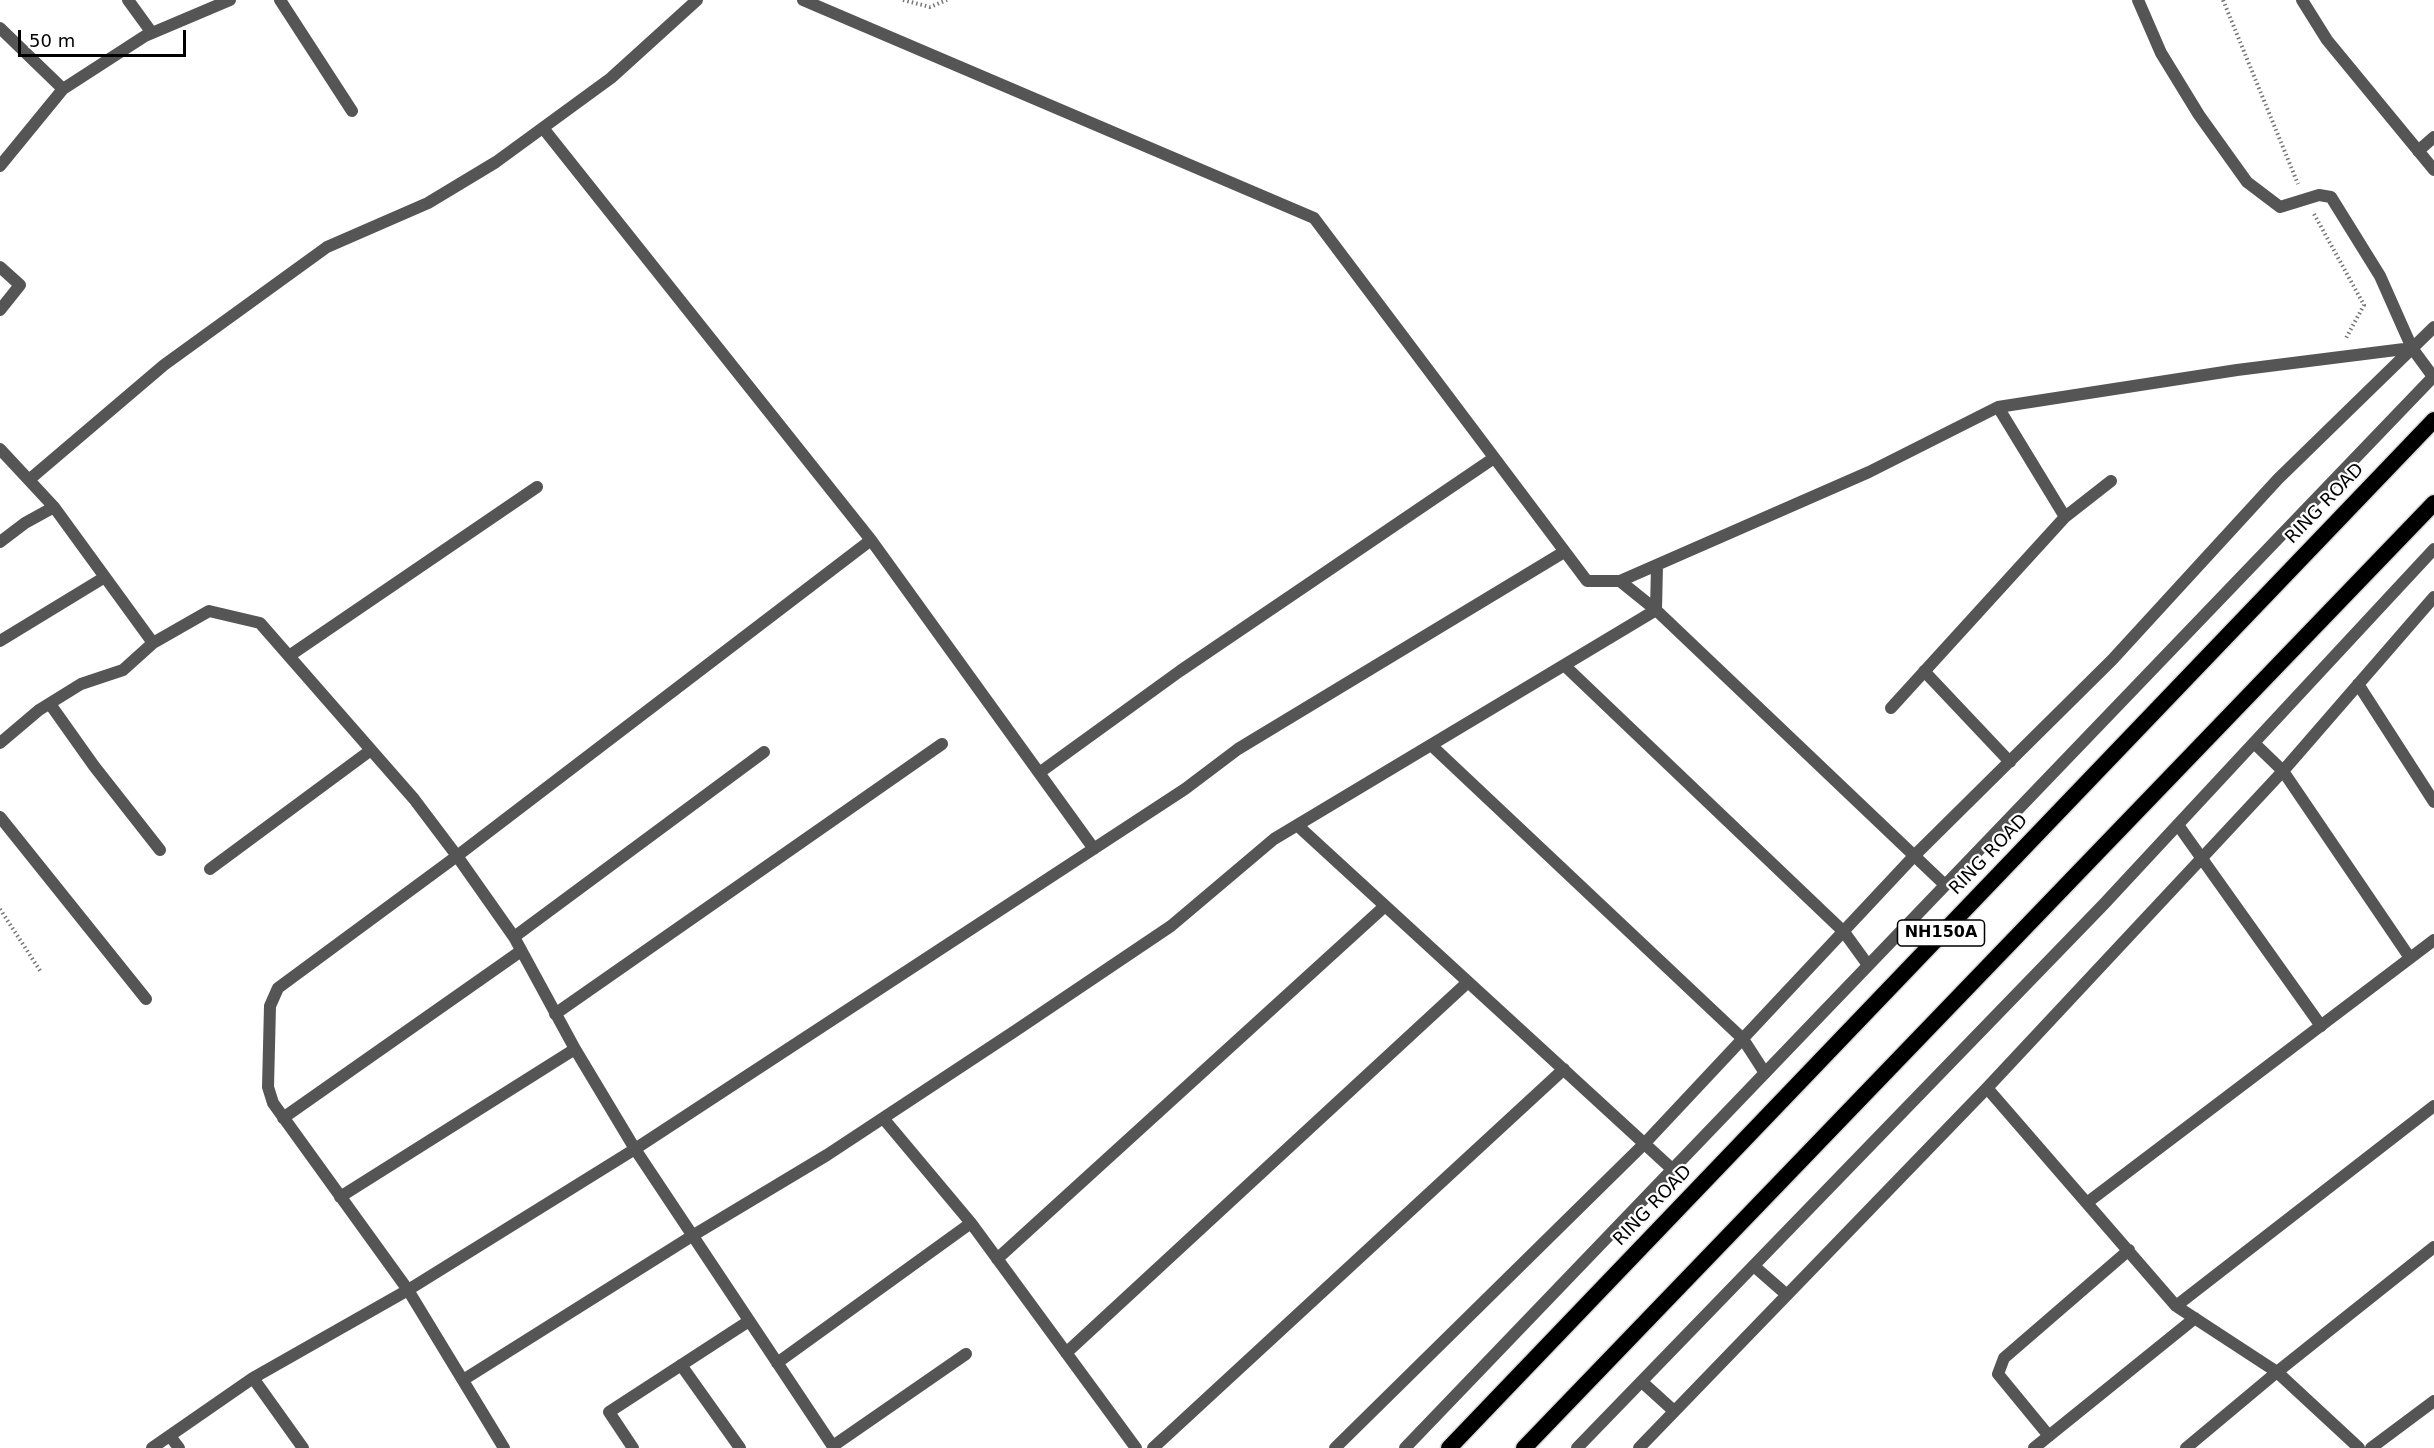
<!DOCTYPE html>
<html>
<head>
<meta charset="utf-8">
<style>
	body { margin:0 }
	#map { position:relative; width:2434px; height:1448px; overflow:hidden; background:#fff; font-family:"DejaVu Sans",sans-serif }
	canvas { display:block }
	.scale { position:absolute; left:18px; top:30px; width:168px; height:27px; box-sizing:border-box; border:3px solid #000; border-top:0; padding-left:8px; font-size:18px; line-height:21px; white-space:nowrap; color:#000; -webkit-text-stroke:4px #fff; paint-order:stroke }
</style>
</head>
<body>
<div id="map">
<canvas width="2434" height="1448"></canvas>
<div class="scale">50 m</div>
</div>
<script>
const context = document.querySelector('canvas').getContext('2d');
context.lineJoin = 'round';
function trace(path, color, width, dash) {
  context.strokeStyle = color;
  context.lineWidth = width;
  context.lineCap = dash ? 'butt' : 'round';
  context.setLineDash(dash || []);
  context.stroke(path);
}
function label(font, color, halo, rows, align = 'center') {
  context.font = font + ' "DejaVu Sans",sans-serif';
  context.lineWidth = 4.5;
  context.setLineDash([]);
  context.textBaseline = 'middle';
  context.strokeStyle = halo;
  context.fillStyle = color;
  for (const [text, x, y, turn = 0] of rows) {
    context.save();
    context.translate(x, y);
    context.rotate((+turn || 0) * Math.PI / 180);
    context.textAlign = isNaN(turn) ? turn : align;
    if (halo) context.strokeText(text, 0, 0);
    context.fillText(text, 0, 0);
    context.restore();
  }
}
const trunk = new Path2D(`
	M1449,1448L2434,420
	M1524,1448L2434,503`);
trace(trunk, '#dbdbdb', 19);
trace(new Path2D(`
	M903,0L930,7L947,0
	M2223,0L2298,184
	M2314,214L2364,305L2345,340
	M0,909L41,972`), '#777', 4, [1.5, 3]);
trace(new Path2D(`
	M2178,825L2321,1026`), '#555', 12);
trace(new Path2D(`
	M128,0L152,33
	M280,0L352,111
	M803,0L1314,218L1587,581H1620L1869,472L1998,407L2237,370L2412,348L2434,378
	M2138,0L2161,53L2199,115L2247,182L2280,207L2319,195L2331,197L2380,276L2412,348
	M2302,0L2327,40L2434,170
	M0,28L63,89
	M543,128L871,540L1094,849
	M2418,151L2434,137
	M0,166L63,89L145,36L230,0
	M0,267L20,285L0,310
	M1998,407L2065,517
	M0,449L54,507L153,643
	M30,479L164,365L327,247L428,203L496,162L611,78L697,0
	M0,542L25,523L54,507
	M1620,581L1656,610L1945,885
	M1656,610L1657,565
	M0,641L105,577
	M289,656L537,487
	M1564,665L1844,932L1868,965
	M1924,671L2010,762
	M2358,684L2434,802
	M50,704L94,766L160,850
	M1891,708L2065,517L2111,481
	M0,743L39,710L81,684L123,670L153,643L209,611L260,623L414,799L457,856L514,937L575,1049L635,1149L834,1448
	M2254,743L2283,771L2410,958
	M1431,745L1743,1039L1765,1073
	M1039,773L1180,671L1494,458
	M0,817L146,999
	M1297,825L1672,1169
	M210,869L371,750
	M514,937L764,752
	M555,1014L942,744
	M1987,1088L2176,1306L2277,1372L2434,1247
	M283,1118L521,951
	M883,1118L971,1223L1136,1448
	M340,1197L575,1049
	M2088,1202L2434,940
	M997,1259L1385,906
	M1755,1267L1787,1295
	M2176,1306L2434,1106
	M1066,1353L1468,982
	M777,1363L971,1223
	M681,1365L740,1448
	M253,1378L303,1448
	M463,1380L692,1236L827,1155L1015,1031L1171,926L1274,839L1656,610
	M1642,1382L1674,1411
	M170,1436L179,1448
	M2049,1436L1998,1374L2004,1358L2129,1250
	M833,1446L966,1354
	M152,1448L253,1378L408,1290L635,1149L1185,789L1238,749L1564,552
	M504,1448L408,1290L273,1103L268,1087L270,1006L278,988L457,856L871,540
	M633,1448L609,1412L749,1321
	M1153,1448L1564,1069
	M1335,1448L1645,1143L1914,856L2112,660L2278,479L2434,327
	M1639,1448L1987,1088L2201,859L2283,771L2434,597
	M2034,1448L2195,1318
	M2186,1448L2277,1372L2359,1448
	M2371,1448L2434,1401`), '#555', 12);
trace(new Path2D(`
	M1405,1448L2434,376
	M1577,1448L2104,904L2434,549`), '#555', 12);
trace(trunk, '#000', 16);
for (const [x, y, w] of [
	[1941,933,87]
]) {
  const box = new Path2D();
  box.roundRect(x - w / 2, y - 13, w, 26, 4.5);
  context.fillStyle = '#fff';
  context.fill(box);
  trace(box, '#000', 1.5);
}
label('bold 16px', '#000', null, [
	["NH150A",1941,933]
]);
label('18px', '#000', '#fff', [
	["RING ROAD",2325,504,-46],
	["RING ROAD",1989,855,-46],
	["RING ROAD",1653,1206,-46]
]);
</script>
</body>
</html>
